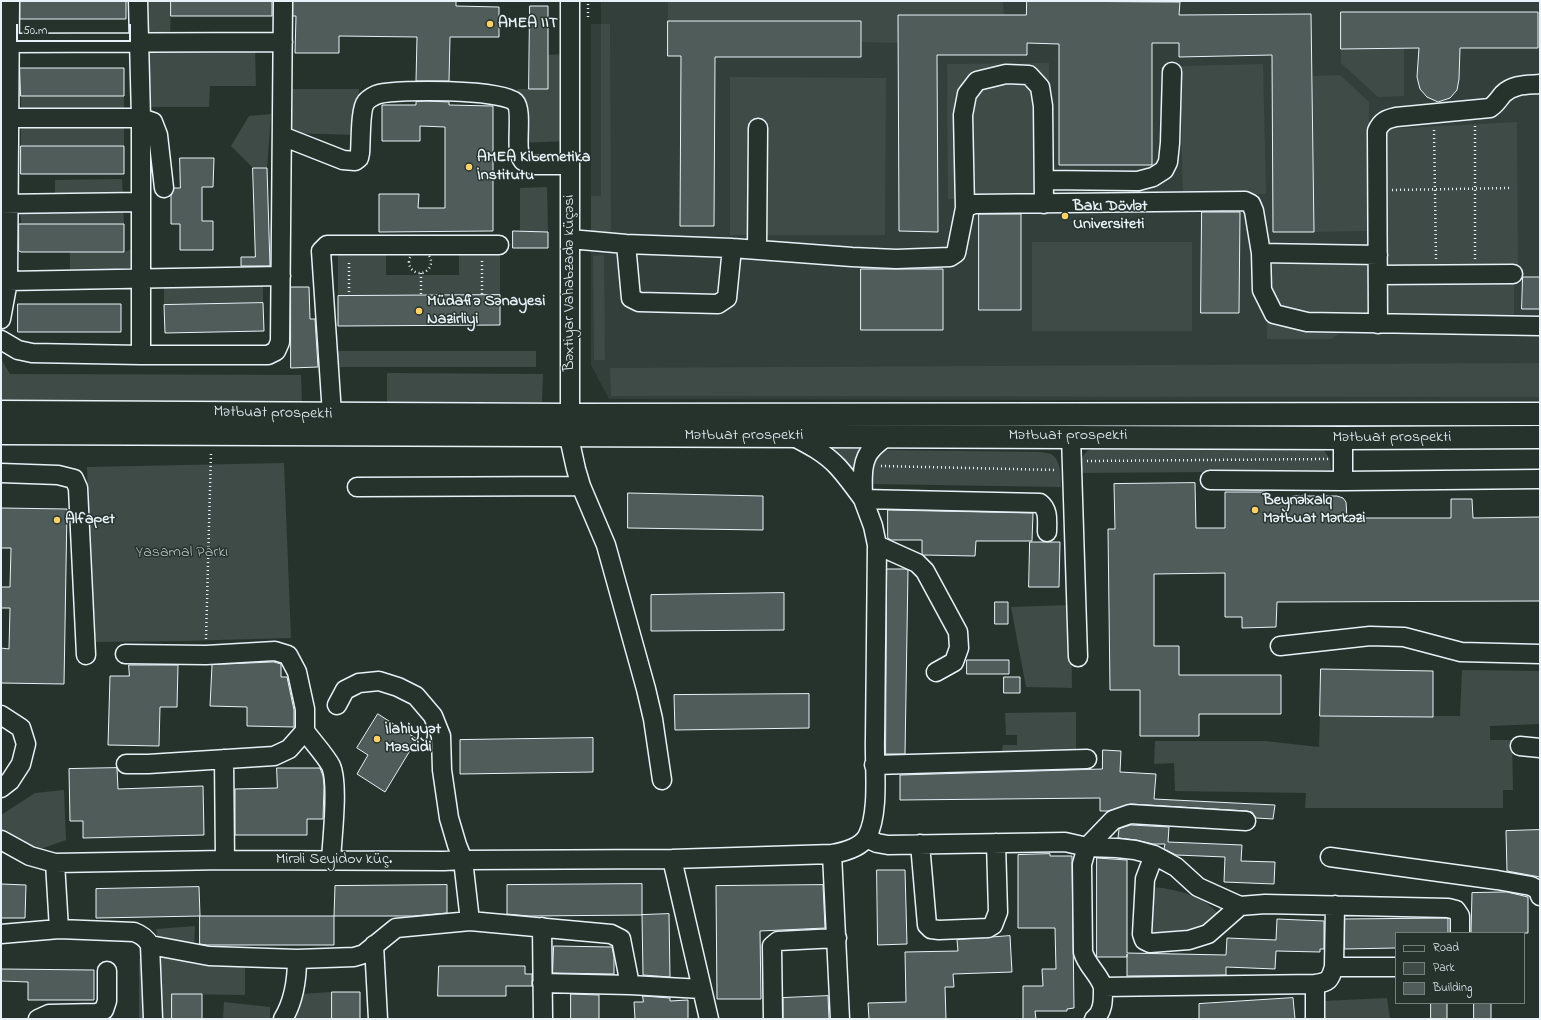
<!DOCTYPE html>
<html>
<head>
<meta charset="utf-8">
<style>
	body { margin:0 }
	#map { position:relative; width:1541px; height:1020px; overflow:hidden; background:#26332d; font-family:"Indie Flower",sans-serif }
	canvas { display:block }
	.frame { position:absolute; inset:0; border:2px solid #e8f1f8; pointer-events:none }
	.legend { position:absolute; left:1395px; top:932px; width:130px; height:72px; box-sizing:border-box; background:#26332d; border:1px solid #747f7e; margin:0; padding:5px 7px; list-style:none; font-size:12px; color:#e8f1f8 }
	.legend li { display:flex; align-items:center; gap:8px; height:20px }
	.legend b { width:20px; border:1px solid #747f7e }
	.scale { position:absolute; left:16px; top:24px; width:115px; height:18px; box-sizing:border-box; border:2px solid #e8f1f8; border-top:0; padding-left:5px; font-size:12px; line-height:14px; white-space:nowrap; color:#e8f1f8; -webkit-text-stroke:3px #26332d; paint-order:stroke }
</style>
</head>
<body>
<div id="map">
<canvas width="1541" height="1020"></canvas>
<div class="frame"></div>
<ul class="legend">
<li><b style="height:5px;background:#26332d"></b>Road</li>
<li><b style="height:11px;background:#3e4b47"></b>Park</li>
<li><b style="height:11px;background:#505c59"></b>Building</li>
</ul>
<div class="scale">50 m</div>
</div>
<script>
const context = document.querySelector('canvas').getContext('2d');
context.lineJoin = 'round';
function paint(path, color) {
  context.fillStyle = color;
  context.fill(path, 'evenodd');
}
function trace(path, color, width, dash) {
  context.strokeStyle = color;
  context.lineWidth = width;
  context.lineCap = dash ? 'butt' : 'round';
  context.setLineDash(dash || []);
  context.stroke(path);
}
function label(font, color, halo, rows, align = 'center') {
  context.font = font + ' "Indie Flower",sans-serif';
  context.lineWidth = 3;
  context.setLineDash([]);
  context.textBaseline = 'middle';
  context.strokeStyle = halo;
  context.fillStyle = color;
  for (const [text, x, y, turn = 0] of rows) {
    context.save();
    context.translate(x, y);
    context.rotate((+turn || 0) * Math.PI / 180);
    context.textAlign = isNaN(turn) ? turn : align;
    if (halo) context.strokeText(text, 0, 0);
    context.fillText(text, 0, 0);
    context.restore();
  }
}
paint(new Path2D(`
	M601,1H1540V401L609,399L591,365V24H601Z`), '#333f3a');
paint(new Path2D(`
	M145,1H171L170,36L145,37Z
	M668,1H1003L1004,15L898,43L861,42V21H668Z
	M601,24H610L611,235H591V196H601Z
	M1404,48V96L1378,97L1341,63V49Z
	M255,49L256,86H210L209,107H146V50Z
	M565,54L566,141L520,143L517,89H547V55Z
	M1049,63L1050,198L948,199L947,64Z
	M1263,64L1266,194L1183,196L1180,66Z
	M1340,75L1369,102L1368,231L1314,232L1313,76Z
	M730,77L886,78L885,235H730Z
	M290,89H359L356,135L290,133Z
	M21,96H124V146H21Z
	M271,114L267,168H253L231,146L249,116Z
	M1517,122L1518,266L1384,265L1386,129Z
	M122,179L124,224H21L20,209H55V180Z
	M547,187L548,232L520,231V188Z
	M1032,242H1192V331H1032Z
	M133,249V273L70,274V252H124Z
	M459,249H500V295L338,296V251L386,250V275H459Z
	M604,255L605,360H594L593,256Z
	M1366,260L1373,278L1514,279V315L1365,318L1331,339H1267V263Z
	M263,281V303L164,305V283Z
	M337,351H536V367H337Z
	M1,359L10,374L301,375L302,402L1,401Z
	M1540,363V397L611,396L610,368Z
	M387,373L543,374L542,402H387Z
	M834,448L861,449L854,474Z
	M1313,448L1324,450L1330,459L1331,471L1081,473C1080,462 1080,456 1090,449Z
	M882,450L1041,452C1044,453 1049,453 1051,454C1061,460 1061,476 1061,487L873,484L869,478L870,466Z
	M284,463L291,638L183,641L92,642L87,467Z
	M1071,605L1072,688L1026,687L1011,607Z
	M1462,670L1540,671V724L1490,726V740H1512L1513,790H1503V808H1305L1306,793L1175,791L1174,763L1154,764L1155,741H1265L1319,747L1320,716H1460Z
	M1076,712V750L1002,751L1003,745H1017V735H1006L1005,713Z
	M64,790L66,840L35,851L1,830V815L35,793Z
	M1150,887C1174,888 1206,896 1221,917C1208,934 1169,932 1149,934Z
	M195,926L194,952H245V995L172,994V1019H139V959L160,955L156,929Z
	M332,992V1019H285V995Z
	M1387,998L1390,1019H1323V1001Z
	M224,1002L270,1007V1019H223Z`), '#3e4b47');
const building = new Path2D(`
	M20,1H126V19H20Z
	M171,1H272V16H171Z
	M293,1H456V6L499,7V37H450L449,81H416L417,37L339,36V53H295L296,16H293Z
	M1027,1L1180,2L1179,15L1311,14L1314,232H1273L1272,55L1179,57V43H1152V165H1059V44L1027,43V55H937L938,232L899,231L898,15H1026Z
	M530,6H548V89H529Z
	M1341,12H1538V48H1460L1459,79L1457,90L1450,98L1438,102L1427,97L1420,89L1417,77L1419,48L1341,49Z
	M668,21H861V57H715L714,226H680L681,56H668Z
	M20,68H124V96H21Z
	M427,101L449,102V105L493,106V231L379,232V194H419L418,208H445V127L420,126V141H382V105H416V102Z
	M21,146H124V174H21Z
	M180,158H214L213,187H202V221H213V250H180V224H171V195L174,188H180Z
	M253,168H267L270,266H241V257H255Z
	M1202,212H1240L1239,313H1201Z
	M979,214H1021V310H979Z
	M19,224H124V252H21L19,251Z
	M513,231L548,232V248H513Z
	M861,269H943V330H861Z
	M1523,277H1540V309H1522Z
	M291,287H309L310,319H315L318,367L291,368Z
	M500,295V325L338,326V296Z
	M263,303L264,331L165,333L164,305Z
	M18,304H121V332H18Z
	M1195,483L1196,528H1225V492H1266V501H1285L1288,498L1293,496H1337L1343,498L1346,502L1347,518H1451V499H1472L1473,518L1540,517V601L1277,602L1276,627L1242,628V617H1225V573L1154,574V646H1179V675H1281V714H1199V736H1140V690H1110L1108,529H1115L1114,484Z
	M628,493L763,496V530L628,528Z
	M1,508L67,509L64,684L1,683V648L9,649L10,608H1V587H10L11,548H1Z
	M888,510L1033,513L1032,541H976L975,556L923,555L922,554V540H891L888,538Z
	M1030,542H1060L1059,587H1029Z
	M887,569H905L908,570L905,754H886Z
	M784,593V630L651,631V595Z
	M995,602H1008V624H995Z
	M967,660H1009V674H967Z
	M274,662L281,664V677H287L294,710V727L247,726V707L210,706L212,665Z
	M129,665H178L177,707H160L159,746L108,745L110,676H129Z
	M1321,669L1433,671V717L1320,716Z
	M1004,677H1020V693H1004Z
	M809,694V728L675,730L674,695Z
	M378,714L417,739L385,792L357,774L368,755L357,748Z
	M593,738V772L460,774V740Z
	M1103,750L1121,751L1120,772L1156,774L1154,799L1275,805L1273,819L1256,818L1252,812L1247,811L1131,804L1108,811H1100V798L900,800V775L1102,769Z
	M117,768L118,789L203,786L204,835L83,838V821H70L69,769Z
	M277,768H320L323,776L324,786L323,819H307V835H235V789L277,788Z
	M1131,825L1169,827L1168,842L1242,845L1241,861L1275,862L1274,884L1224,882L1225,857L1176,855L1164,849L1165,844H1153L1136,840L1118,838L1119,829Z
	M1540,830V877L1507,871L1506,831Z
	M1050,854V856H1072L1074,1008L1067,1009V1011H1035L1036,1019H1023V986H1043L1042,969H1056L1055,928H1018V855Z
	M1097,858L1127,860V953L1226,955L1227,938L1276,940L1277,919L1324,921V949H1320V952L1276,951L1275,969L1226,967V975L1127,976V954V957H1097Z
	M877,870H905L907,944L878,945Z
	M1,884L26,885L25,918H1Z
	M642,884V915L529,916L507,914V885Z
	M447,885V913L413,916H334L335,886Z
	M823,885L825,928L760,931L761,999H717L716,886Z
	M199,887L200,916L96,918V889Z
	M1507,892L1528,897V933H1471L1472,893Z
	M669,914L670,977L643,975L642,915Z
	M200,916H334V945H207L200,944Z
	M1345,919L1447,918L1448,919V933H1396V948L1345,949Z
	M1010,936L1012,972L953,974L954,987H945L946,1019H869L868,1003L906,1002L905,952L958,951L957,940Z
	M554,946L612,947L614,957V974L553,973Z
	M439,966H525V974H532V986H506V996H438Z
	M1,969L94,970V1000H28V982L1,981Z
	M332,992H360V1019H332Z
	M172,994H202V1019H172Z
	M571,994L599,995V1019H571Z
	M643,996L670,998V1001L688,1000V1019H635L634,1002H643Z
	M828,996L829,1019H783V998Z
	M1293,998L1295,1019H1199V1004Z
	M1431,1003H1447V1019H1431Z
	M1474,1003H1491V1019H1474Z`);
paint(building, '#505c59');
trace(building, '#e8f1f8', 1);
const minor = new Path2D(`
	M138,1L141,118V355
	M570,1V442L576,469L581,486L606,545L646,689L653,719L662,780
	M9,43L283,42
	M9,118H141L153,122L158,135L164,188
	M282,136L343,160L355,161L359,158L360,153C361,143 360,109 366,102C368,99 375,95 379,94C399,89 501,89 515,102C522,109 517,139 519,150C519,154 521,158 523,161L533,165H570
	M1044,180L1138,181L1153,177L1164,170L1168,162L1170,143L1172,72
	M1,204L141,202
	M965,208L963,115L967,94L977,81L1006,74L1029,75L1040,87L1043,106L1044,204
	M570,239L626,244L732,248L852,257L896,259L950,257L956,253L965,208L974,204L1245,201L1251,204L1254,211L1261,253L1378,255
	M626,244L631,298L639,302L718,304L727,298L732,248
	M757,250L758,128
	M1261,253L1262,290L1274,314L1307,322L1540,326
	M1378,275L1513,274
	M8,281L281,276
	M1,319L8,281L10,1
	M1378,324L1377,131C1381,121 1387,119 1396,117L1490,108C1496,104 1498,100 1503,94C1513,84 1527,85 1540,84
	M1,340L18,350L32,353L141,355H268L276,351L280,342L283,1
	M332,414L321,251L327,245H499
	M792,436C808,444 825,453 838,467C847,477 855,488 863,499C863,483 860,461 872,449C876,444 882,440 887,436
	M1071,436L1078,657
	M1343,438V481L1540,479
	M1,473L58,475L74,479L78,488L86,655
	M1210,480L1343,481
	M357,487L581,486
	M877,545L917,563L925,571L958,632L959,648L954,662L936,672
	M1280,646L1370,636L1404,637L1461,652L1540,654
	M125,654L206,655L275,651L288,655L297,672L305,709V731L289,749L274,756L148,764H126
	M1,715L21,728L26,744L21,764L10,781L1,788
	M305,731C312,741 326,756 331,766C339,784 332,839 331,860
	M1520,746L1540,748
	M224,759L225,860
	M874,765L1087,759
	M866,838L877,843L888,845L1065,842L1087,847L1117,848L1135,850L1154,855L1176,867L1198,887L1240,906
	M1,840L30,856L55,863L225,860L444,861L463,860L672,859L832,854C844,852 860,848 867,837C880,812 874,766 875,738C876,674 876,610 877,545L873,526L863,499L1040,503C1049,510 1047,521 1047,532
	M920,844L927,925L931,929L939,930L988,928L993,925L998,912L996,843
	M832,854L840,1019
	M1154,855L1145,879L1142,934L1144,940L1150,943L1189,940L1208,934L1240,906L1265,904L1448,908L1456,910L1460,916V933
	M1330,857L1497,880L1531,886L1538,890L1540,896
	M672,859L709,1019
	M55,863L59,929
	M470,921L611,934L621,939L630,985L702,989
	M542,927L543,1019
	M1,934L59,929L134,932C142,935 146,938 150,945L153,1019
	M150,945L209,956L297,959L354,957L364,954L396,928L470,921L463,860L457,845L449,818L442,770L441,736L433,716L416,696L398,687L379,681L359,683L345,690L337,705
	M374,945L378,1019
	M1334,967L1335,905
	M542,983L630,985
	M1103,987C1099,974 1087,966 1083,952L1082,864L1087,847L1113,820L1130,814L1246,821
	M38,1019L49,1014L97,1013L104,1010L107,1001V971
	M283,1019C294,1001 297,980 297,959
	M773,1019L772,946L778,941L837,938
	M1094,1019C1104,1012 1103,998 1103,987L1315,984C1329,982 1330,980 1334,967H1396
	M1315,1019V984`);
const major = new Path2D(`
	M1,412L570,415L1540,414
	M1,433L1343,438L1540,437`);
trace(minor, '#e8f1f8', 21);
trace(major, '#e8f1f8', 25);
trace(new Path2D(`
	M588,17V1
	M1475,126V259
	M1434,130L1436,259
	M1392,190L1511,188
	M409 262a11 11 0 1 1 22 0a11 11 0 1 1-22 0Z
	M482,261V296
	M421,273V296
	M349,296V261
	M1087,461L1328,459
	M881,466L1056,470
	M206,639L211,452`), '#e8f1f8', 2.5, [1, 3]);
trace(minor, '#26332d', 18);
trace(major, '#26332d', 22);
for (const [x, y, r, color] of [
	[490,24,4,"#ffd166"],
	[469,167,4,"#ffd166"],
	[1065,216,4,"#ffd166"],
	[419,311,4,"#ffd166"],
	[1255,510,4,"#ffd166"],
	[57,520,4,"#ffd166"],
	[377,739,4,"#ffd166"]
]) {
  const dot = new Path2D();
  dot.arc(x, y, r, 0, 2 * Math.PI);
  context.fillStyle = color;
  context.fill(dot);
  trace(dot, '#26332d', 1.5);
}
label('bold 16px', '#e8f1f8', '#26332d', [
	["AMEA IIT",498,24],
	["AMEA Kibernetika",477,158],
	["İnstitutu",477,176],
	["Bakı Dövlət",1073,207],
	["Universiteti",1073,225],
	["Müdafiə Sənayesi",427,302],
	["Nazirliyi",427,320],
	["Beynəlxalq",1263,501],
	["Mətbuat Mərkəzi",1263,519],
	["Alfapet",65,520],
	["İlahiyyət",385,730],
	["Məscidi",385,748]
], 'left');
label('16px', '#e8f1f8', '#26332d', [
	["Bəxtiyar Vahabzadə küçəsi",570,283,-90],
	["Mətbuat prospekti",273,414,1],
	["Mətbuat prospekti",744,436],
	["Mətbuat prospekti",1068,436],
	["Mətbuat prospekti",1392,438],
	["Mirəli Seyidov küç.",334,860]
]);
label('16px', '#b5bfc3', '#26332d', [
	["Yasamal Parkı",182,553]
]);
</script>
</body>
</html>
